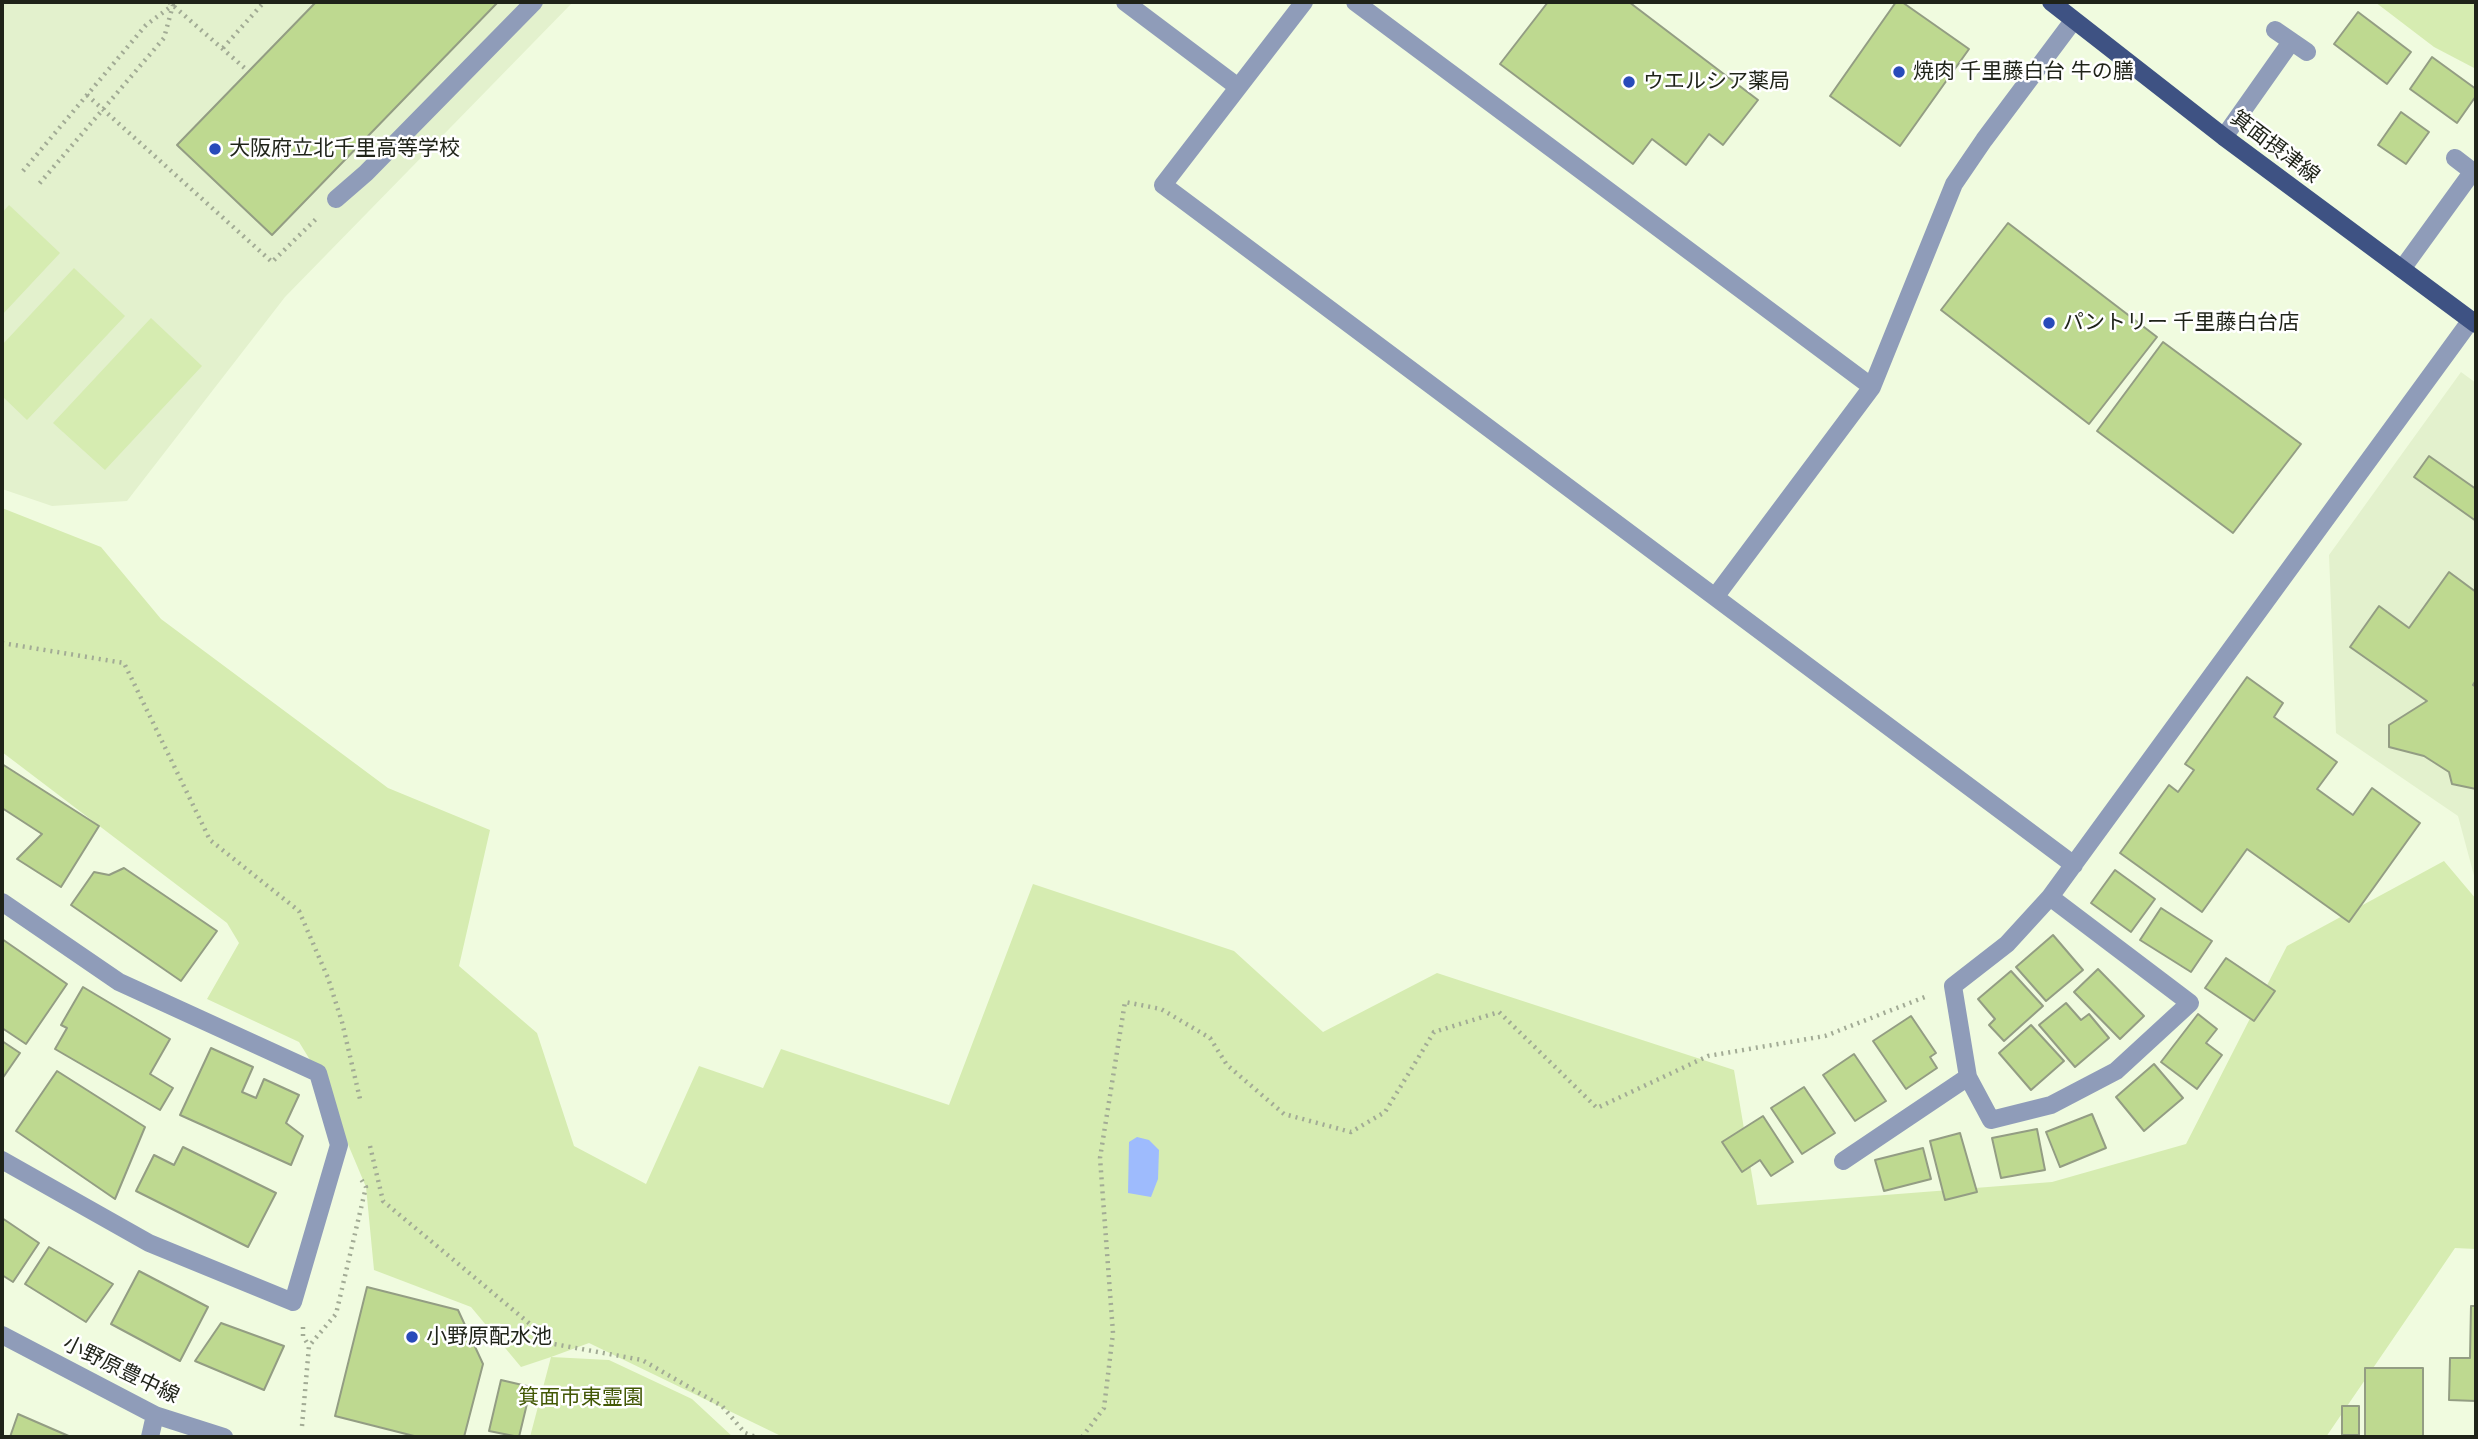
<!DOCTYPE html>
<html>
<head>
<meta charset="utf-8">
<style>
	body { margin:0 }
	#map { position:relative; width:2478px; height:1439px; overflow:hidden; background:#f0fbdf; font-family:Raleway,sans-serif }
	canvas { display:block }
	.frame { position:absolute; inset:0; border:4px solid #1f2319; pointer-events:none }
</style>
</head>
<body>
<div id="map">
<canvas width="2478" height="1439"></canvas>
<div class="frame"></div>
</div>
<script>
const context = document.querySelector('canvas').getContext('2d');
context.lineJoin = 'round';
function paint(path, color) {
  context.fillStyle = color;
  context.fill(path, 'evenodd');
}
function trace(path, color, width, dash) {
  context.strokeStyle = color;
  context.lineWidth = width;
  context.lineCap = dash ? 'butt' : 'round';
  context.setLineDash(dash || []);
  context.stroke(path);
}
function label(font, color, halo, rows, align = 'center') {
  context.font = font + ' Raleway,"Noto Sans JP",sans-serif';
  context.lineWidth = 5;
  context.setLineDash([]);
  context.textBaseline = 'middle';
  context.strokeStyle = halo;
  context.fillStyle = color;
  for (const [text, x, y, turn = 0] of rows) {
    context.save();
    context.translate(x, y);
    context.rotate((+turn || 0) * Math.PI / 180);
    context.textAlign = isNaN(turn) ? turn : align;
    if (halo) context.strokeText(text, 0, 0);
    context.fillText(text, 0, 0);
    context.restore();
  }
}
paint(new Path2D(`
	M2,2H573L285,297L127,501L52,506L2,489Z
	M2461,372L2476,383V883L2458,816L2336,733L2329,555Z`), '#e3f1cd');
paint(new Path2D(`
	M2375,2H2476V69L2434,47Z
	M9,205L60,253L2,315V213Z
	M74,268L125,316L27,420L2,396V345Z
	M151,318L202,366L105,470L53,423Z
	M2,508L101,547L161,619L388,788L490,830L459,966L537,1033L574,1146L646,1184L699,1066L763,1088L781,1049L949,1105L1033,884L1234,951L1323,1032L1437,973L1734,1070L1757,1205L2052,1182L2186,1144L2287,946L2444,861L2476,899V1249L2455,1248L2326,1437H783L589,1343L551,1357L609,1360L692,1399L733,1437H530L551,1357L521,1367L471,1307L374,1270L366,1187L318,1073L299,1042L207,999L239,943L227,923L2,752Z`), '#d6ecb1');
paint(new Path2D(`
	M1137,1137L1149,1140L1159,1150L1158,1179L1151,1197L1128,1193L1129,1142Z`), '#9ebbfd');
const building = new Path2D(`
	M316,2H498L272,235L177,145Z
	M1548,2H1629L1758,100L1723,145L1709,134L1686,165L1652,139L1633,164L1500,64Z
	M1896,2H1902L1969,49L1900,146L1830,96Z
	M2358,12L2411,52L2387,84L2334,44Z
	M2432,57L2476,89V96L2457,123L2410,89Z
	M2401,112L2429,132L2406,164L2378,145Z
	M2008,223L2157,337L2089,424L1941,310Z
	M2163,342L2301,444L2233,533L2097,431Z
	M2429,456L2476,489V521L2414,477Z
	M2449,572L2476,592V680L2473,685L2476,687V789L2452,784L2449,772L2424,756L2389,747V725L2427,701L2350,647L2379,606L2409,628Z
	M2247,677L2283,703L2274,717L2337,762L2317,789L2353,815L2372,788L2420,823L2349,922L2247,849L2202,912L2120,853L2169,785L2178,792L2194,770L2185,764Z
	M2,764L99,826L61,887L17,859L42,834L2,808Z
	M124,868L217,931L181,981L71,905L94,872L109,875Z
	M2115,870L2155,899L2131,932L2091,903Z
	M2161,908L2212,941L2191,972L2140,940Z
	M2053,935L2083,970L2046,1001L2016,967Z
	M2,939L67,984L26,1044L2,1028Z
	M2226,958L2275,991L2254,1021L2205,988Z
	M2098,969L2144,1016L2120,1039L2074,992Z
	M2011,971L2043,1006L2004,1041L1989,1025L1995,1019L1978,999Z
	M83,987L170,1039L150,1074L173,1088L160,1110L55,1049L67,1028L61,1025Z
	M2066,1003L2081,1020L2089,1014L2109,1038L2075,1067L2039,1025Z
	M2198,1014L2217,1029L2206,1043L2222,1055L2197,1089L2161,1062Z
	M1911,1016L1936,1053L1930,1057L1937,1068L1906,1089L1873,1041Z
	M2031,1025L2064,1061L2031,1090L1999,1053Z
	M2,1041L20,1053L2,1079Z
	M211,1048L253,1067L242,1092L256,1098L264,1079L299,1095L286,1123L303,1136L291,1165L180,1115Z
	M1854,1054L1886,1101L1855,1121L1823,1075Z
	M2154,1064L2183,1098L2144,1131L2116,1097Z
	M57,1071L145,1127L115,1199L16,1131Z
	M1804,1087L1835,1133L1802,1154L1771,1108Z
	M2092,1114L2106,1148L2060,1167L2046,1132Z
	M1763,1116L1793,1162L1771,1176L1760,1160L1742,1172L1722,1142Z
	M2037,1129L2045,1170L2001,1178L1992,1138Z
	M1960,1133L1977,1192L1945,1200L1930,1141Z
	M183,1147L276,1193L248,1247L136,1191L154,1155L174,1165Z
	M1923,1148L1931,1179L1884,1191L1875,1160Z
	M2,1218L39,1243L13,1282L2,1275Z
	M49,1247L113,1284L86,1322L25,1284Z
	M139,1271L208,1307L180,1361L111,1324Z
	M367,1287L458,1310L483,1364L464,1437H418L335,1416Z
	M2471,1306H2476V1401L2449,1400L2450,1358H2470Z
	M221,1323L284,1346L264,1390L195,1361Z
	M2365,1368H2423V1437H2365Z
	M501,1380L531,1387L519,1437L489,1431Z
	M2342,1406H2359V1435H2342Z
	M18,1414L71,1437H10Z`);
paint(building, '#bed990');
trace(building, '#939d83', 2);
trace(new Path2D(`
	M169,2L248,71
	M223,48L264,2
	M87,95L272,262L316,219
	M23,171L146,25L173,5L164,38L39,184
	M2,643L124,663L210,840L299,911L328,978L342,1022L360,1099
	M370,1146L383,1201L554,1344L642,1360L722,1406L745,1433L756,1437
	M303,1327V1336L309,1346
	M302,1426L309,1346L336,1314L366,1187L361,1179
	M1082,1437L1104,1408L1113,1333L1100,1158L1125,1002L1161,1009L1210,1038L1227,1065L1284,1114L1351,1132L1385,1112L1434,1032L1499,1012L1597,1108L1708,1056L1825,1036L1925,997`), '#a2ab95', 4.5, [2, 5]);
trace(new Path2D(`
	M1125,2L1238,87
	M1304,2L1163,185L2074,865
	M1355,2L1872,387
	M2275,30L2307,52
	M2224,137L2291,42
	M2455,158L2476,174
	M336,199L366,173L534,2
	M2402,269L2473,171
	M1715,597L1872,387L1954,184L1984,140L2073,21
	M2050,897L2190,1003L2116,1071L2051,1105L1991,1120L1968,1077L1953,986L2007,944L2050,897L2471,320
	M2,902L119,982L318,1073L339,1145L293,1302L149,1243L2,1160
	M1843,1161L1968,1077
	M2,1335L155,1415L224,1437
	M150,1437L155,1415`), '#8f9cb9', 18);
trace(new Path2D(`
	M2051,2L2224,137L2476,324`), '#3e5283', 18);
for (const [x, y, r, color] of [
	[1899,72,7,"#284bba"],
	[1629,82,7,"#284bba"],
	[215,149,7,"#284bba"],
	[2049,323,7,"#284bba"],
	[412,1337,7,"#284bba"]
]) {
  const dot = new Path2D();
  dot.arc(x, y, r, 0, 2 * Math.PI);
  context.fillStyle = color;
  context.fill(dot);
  trace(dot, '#fff', 2.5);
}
label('21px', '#1f2319', '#fff', [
	["焼肉 千里藤白台 牛の膳",1913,72],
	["ウエルシア薬局",1643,82],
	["大阪府立北千里高等学校",229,149],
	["パントリー 千里藤白台店",2063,323],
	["小野原配水池",426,1337]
], 'left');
label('21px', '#1f2319', '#fff', [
	["箕面摂津線",2275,147,37],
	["小野原豊中線",121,1370,26]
]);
label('21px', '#425804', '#fff', [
	["箕面市東霊園",581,1398]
]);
</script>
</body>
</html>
